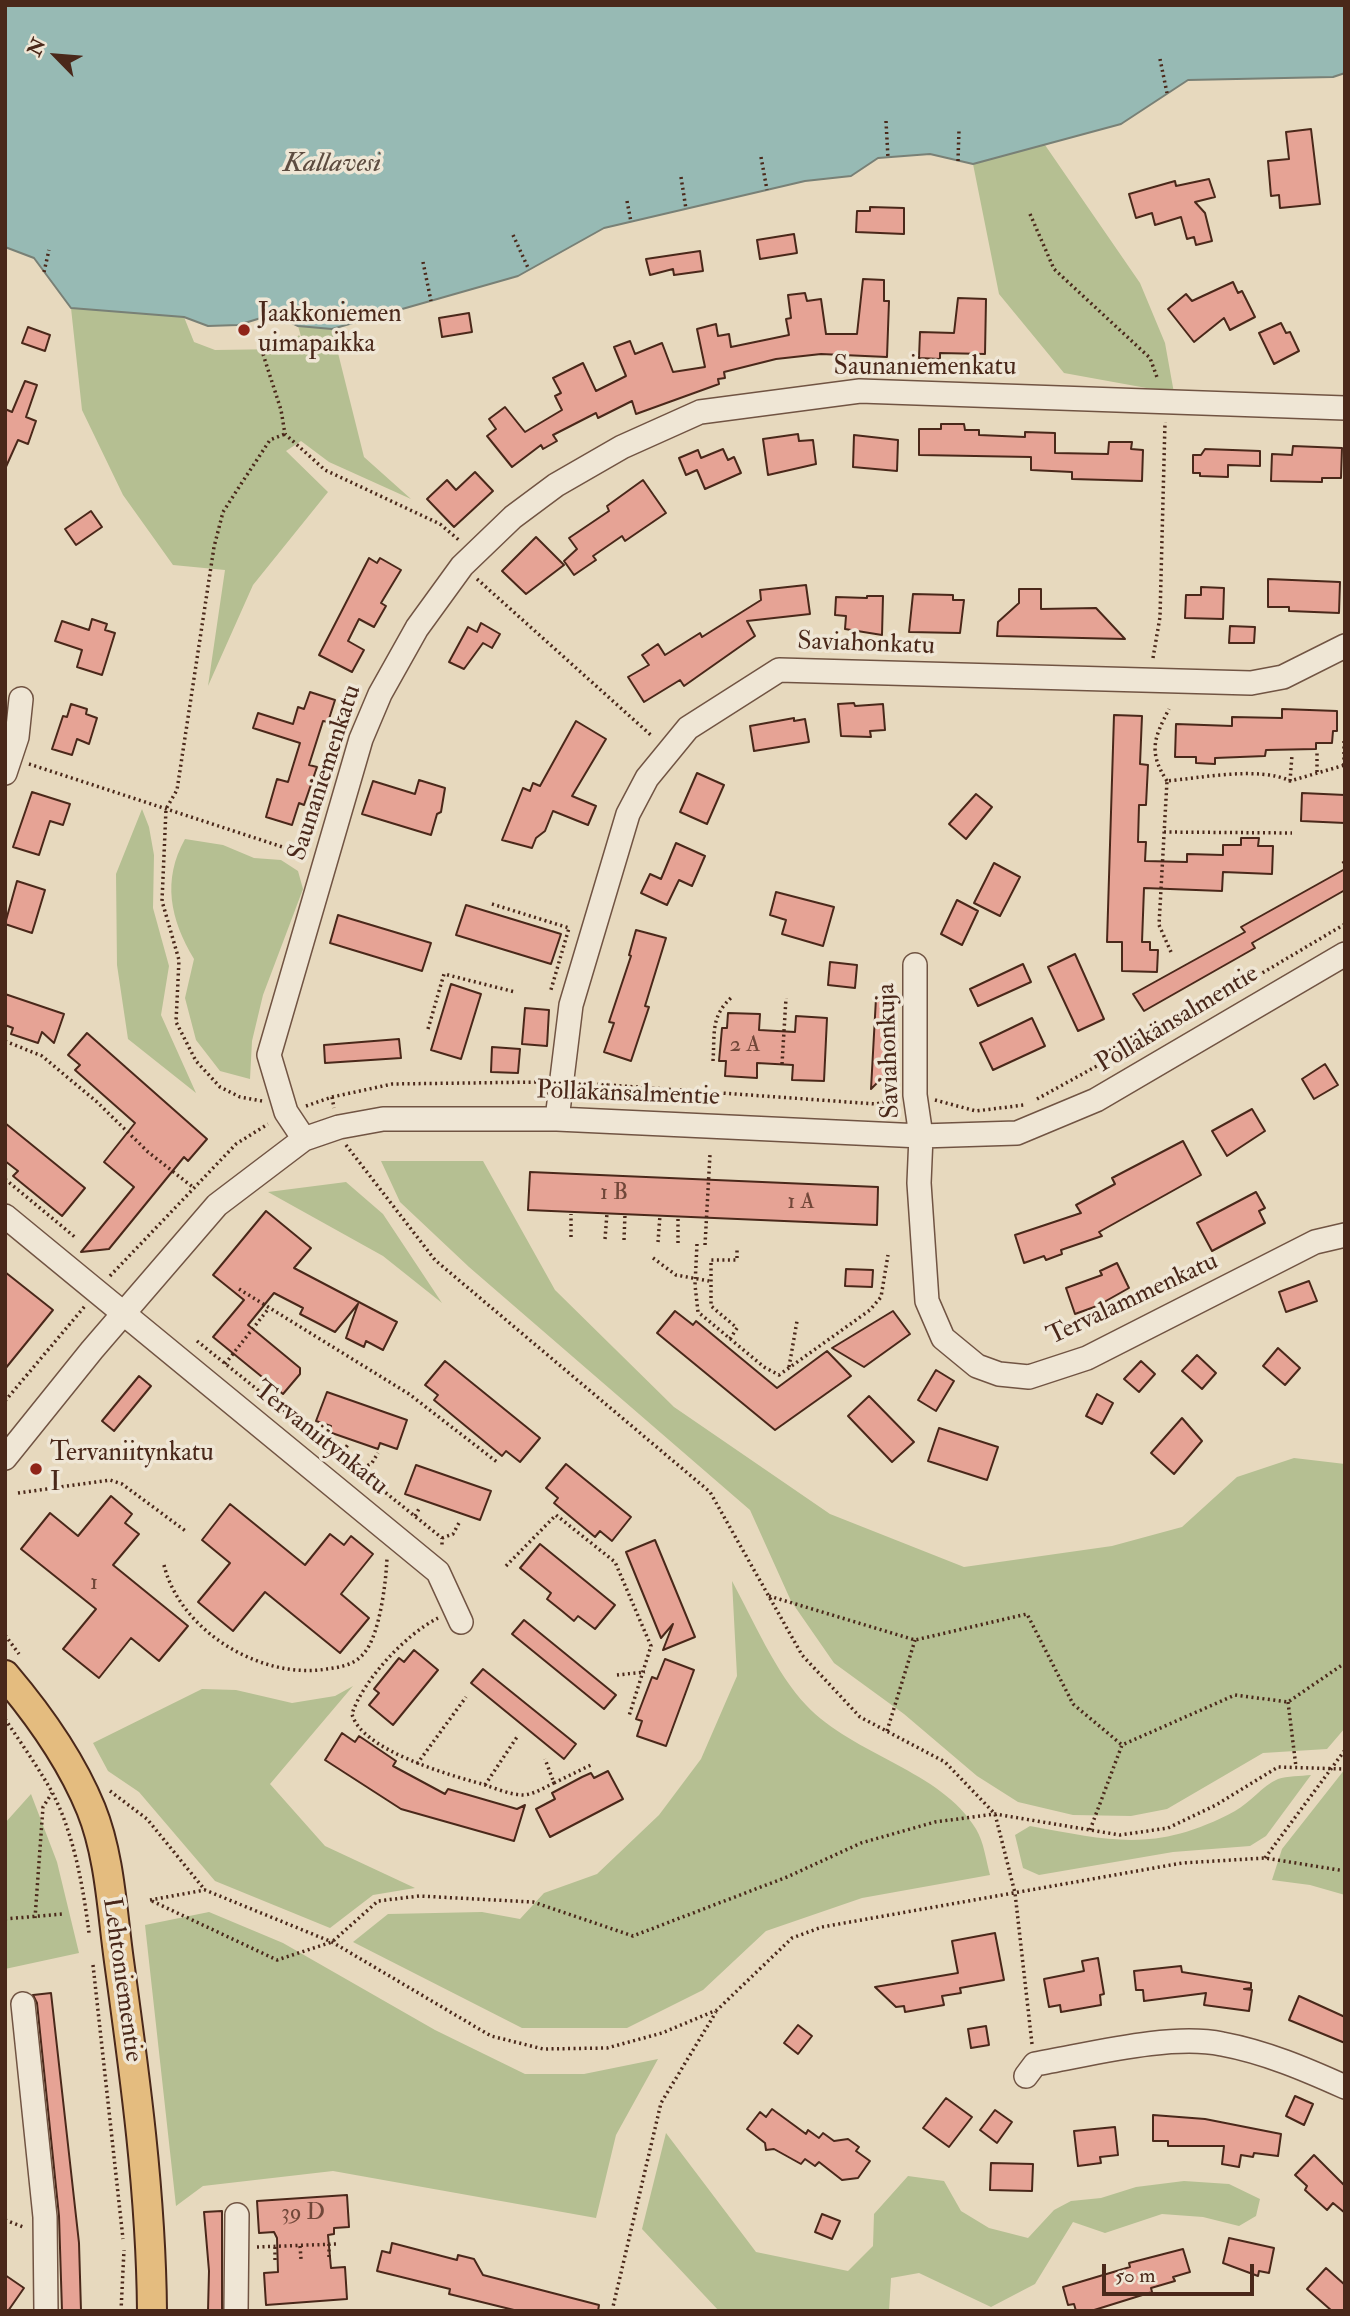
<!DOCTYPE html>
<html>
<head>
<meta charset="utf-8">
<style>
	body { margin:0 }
	#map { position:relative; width:1350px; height:2316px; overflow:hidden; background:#e7d9be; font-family:"IM FELL Double Pica",serif }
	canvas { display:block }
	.frame { position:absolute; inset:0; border:7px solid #4a281a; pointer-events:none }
	.north { position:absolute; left:21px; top:21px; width:70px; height:70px; -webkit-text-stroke:5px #efe6d5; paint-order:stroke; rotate:295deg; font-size:19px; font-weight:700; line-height:28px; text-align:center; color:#4a281a }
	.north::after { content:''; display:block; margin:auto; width:24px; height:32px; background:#4a281a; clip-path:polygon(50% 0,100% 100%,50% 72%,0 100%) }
	.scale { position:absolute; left:1102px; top:2264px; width:152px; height:32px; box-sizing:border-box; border:4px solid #4a281a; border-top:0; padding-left:9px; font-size:21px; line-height:24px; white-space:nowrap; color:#4a281a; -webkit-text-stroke:5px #efe6d5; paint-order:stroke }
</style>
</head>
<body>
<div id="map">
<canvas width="1350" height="2316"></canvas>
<div class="frame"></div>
<div class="north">N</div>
<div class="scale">50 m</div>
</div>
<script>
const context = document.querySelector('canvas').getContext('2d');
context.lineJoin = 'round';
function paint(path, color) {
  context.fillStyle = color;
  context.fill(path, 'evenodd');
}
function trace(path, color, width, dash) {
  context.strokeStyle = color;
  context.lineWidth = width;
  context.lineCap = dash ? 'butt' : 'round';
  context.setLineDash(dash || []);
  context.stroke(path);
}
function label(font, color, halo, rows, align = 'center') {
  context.font = font + ' "IM FELL Double Pica",serif';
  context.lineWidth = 7;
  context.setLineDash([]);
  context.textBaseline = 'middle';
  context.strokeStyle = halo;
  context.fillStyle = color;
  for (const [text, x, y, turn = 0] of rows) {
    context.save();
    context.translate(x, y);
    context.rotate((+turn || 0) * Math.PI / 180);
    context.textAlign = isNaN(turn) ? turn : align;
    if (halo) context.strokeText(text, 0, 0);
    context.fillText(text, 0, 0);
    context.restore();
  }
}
paint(new Path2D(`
	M1045,145L1140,283L1165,343L1174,393L1064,373L999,294L973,164Z
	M71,308L184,317L194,342L215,350L285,349L299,335L302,340L298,326L332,329L364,457L411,499L329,462L301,441L286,451L328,492L253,585L208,686L225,570L173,565L123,495L82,410Z
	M142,809L149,827L154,855L153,908L169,966L161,1015L196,1093L128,1039L117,965L116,874Z
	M185,839L223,845L254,858L281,860L298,871L303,889L263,995L252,1041L250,1079L220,1071L196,1040L185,998L194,959C170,919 162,880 185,839Z
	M381,1161H483L555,1290L674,1407L830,1514L964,1567L1112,1546L1182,1527L1237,1477L1294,1458L1345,1464V1728L1327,1749L1263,1753L1167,1809L1131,1816L1073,1815L1018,1802L977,1776L904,1714L834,1663L791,1601L750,1510L469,1267L400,1202Z
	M346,1182L383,1214L442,1303L383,1256L268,1192Z
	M732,1581C752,1618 777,1675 806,1705C854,1756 941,1770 976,1829C984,1842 986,1861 990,1875L862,1898L766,1931L703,1990L627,2028H522L353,1942L388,1914L482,1912L520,1919L544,1893L597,1874L659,1815L701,1759L737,1676Z
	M353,1686L270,1784L325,1846L415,1888L373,1895L330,1928L215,1881L139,1792L108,1771L93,1743L202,1689L236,1690L292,1703L335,1696Z
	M1345,1769V1895L1310,1885L1272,1880L1282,1849Z
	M1311,1775L1266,1836L1250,1846L1173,1852L1039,1875L1023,1868L1015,1835L1030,1826C1112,1841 1157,1853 1235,1811C1250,1803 1262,1786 1278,1779C1287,1776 1301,1776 1311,1775Z
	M31,1794L57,1862L79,1953L5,1969V1823Z
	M209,1912L283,1943L435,2030L525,2074H584L658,2059L616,2135L596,2218L333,2171L203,2186L176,2206L145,1925Z
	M666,2133L756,2252L848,2271L873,2246L874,2214L908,2176L944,2181L961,2211L989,2228L1028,2238L1054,2210L1071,2201L1101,2198L1136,2187L1184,2181L1229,2184L1260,2199L1256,2216L1239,2226L1203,2217L1162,2214L1105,2233L1073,2222L1035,2284L991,2307L919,2273L891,2278L889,2311H719L642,2229Z`), '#b5bf92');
const water = new Path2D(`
	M5,5H1345V73L1333,77L1188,80L1121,124L973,164L930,154L878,158L851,176L805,181L604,228L518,276L332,329L298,326L274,314L238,325L208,326L184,317L71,308L34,258L5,247Z`);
paint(water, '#97bab4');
trace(water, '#788076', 2);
const building = new Path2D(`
	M1311,129L1320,204L1280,208L1279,195L1271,196L1268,161L1289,159L1286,132Z
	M1209,179L1215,197L1195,202L1205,213L1212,241L1196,245L1194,237L1187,239L1181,217L1155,225L1152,213L1136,218L1129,194L1175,181L1176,186Z
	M870,207L904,208V234L856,232L857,211H870Z
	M794,234L797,253L760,259L757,240Z
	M700,251L703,271L674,275L673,269L650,275L646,259Z
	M863,279L884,280V301H889L887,357L821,354L776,359L724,372L725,378L718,379L719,384L636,414L632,401L598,418L596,413L553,435L557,441L543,449L541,445L512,467L487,436L496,429L489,419L505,407L525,432L562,410L555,396L561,393L553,378L583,363L596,391L626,376L614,347L630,341L635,354L662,343L673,372L705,367L697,329L716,324L718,336L729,334L731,347L789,335L786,319L791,318L788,295L805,293L807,301L821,299L826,334H857Z
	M1233,282L1238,293L1242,291L1255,317L1230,330L1224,318L1194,342L1168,309L1186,294L1192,301Z
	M958,298L986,299L985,354L940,353V359L919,358L920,332L954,333Z
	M469,313L472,332L442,337L439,318Z
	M1281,323L1286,333L1290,332L1299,351L1274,364L1259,333Z
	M28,327L50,335L45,351L22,343Z
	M25,381L37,385L26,417L36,421L28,444L18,440L5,469V409L12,412Z
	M941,424H964L965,430H979V435L1025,437V432L1055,433V453L1108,454L1109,442H1132L1131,449L1143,450L1142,481L1072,479V472L1031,470V457L919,455V429H941Z
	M798,434L799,441L813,440L816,464L768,475L763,439Z
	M854,435L898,440L897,471L853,467Z
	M1293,446L1342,448L1341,478H1322V482L1271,481L1272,454L1292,455Z
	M723,449L728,460L734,457L741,473L705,489L697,470L686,475L679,458L698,450L701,458Z
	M1205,449L1260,451V466L1228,465V477L1200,476V473H1193V455H1201Z
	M475,472L493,491L454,527L427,499L447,480L456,490Z
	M643,480L666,513L625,541L622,536L593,556L596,560L574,575L564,561L577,549L569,538L609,511L607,506Z
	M91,511L102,527L76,545L65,529Z
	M536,537L564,565L526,594L502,571Z
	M369,558L377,563L380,558L401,570L381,603L386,606L374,627L359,619L348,641L364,650L352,672L319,655Z
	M1268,579L1340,582L1339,613L1289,611V607H1268Z
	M806,585L810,614L747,621L755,636L684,686L680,680L644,702L628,677L649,665L642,655L658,644L665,655L700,633L702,637L761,600L760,590Z
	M1201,587L1224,588L1223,619L1185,618L1186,595H1201Z
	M1019,589H1041V609L1096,608L1125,639L997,636L998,622L1019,603Z
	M913,594L953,595V600H964L960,633L909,632Z
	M867,596H883L882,635L845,629L846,616L835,615L836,597L867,598Z
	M92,619L107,624L105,630L115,633L102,675L77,667L82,650L55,641L62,621L89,630Z
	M481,623L500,634L492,648L483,643L464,669L449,662L468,627L477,632Z
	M1230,626L1255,627L1254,643H1229Z
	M310,692L335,700L328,722L323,721L309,765L317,767L304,805L299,803L292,825L266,817L277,779L288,782L300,743L253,728L258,713L293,724L298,707L304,709Z
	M854,703L855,706L883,704L885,730L870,731L871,737L841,736L838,704Z
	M71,704L87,709L86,714L97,718L89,744L77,739L72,755L52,749L63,716L67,717Z
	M1282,709L1337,711V731H1333L1332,743H1316V749L1266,750L1265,756L1215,758V764L1196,763V757H1175L1176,724L1232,726V717L1282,718Z
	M1114,715L1142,716L1140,764L1148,765L1146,805H1139L1138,842H1146L1145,861L1187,862V854L1223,855V845H1241V838H1259L1258,846H1273L1272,874L1223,872L1222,891L1144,888L1142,942H1150V950H1158L1157,972L1122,971V942H1107Z
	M794,718V721L805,719L809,742L754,751L750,726Z
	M576,721L606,739L572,796L596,806L588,825L553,811L545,831L536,838L532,848L502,840L523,788L530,791L533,783L540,786Z
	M697,773L724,785L707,824L680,812Z
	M419,780L445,788L441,812L437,814L431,835L362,814L373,781L415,794Z
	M32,792L70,804L63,825L50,821L39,855L13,847Z
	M1302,793L1345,795V823L1301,821Z
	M976,794L992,807L966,839L949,824Z
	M676,843L705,856L692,886L679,880L667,905L641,893L650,874L661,879Z
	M994,863L1020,877L1000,916L974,903Z
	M1345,869V890L1252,943L1255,948L1144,1011L1133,994L1245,932L1241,927Z
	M17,881L45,890L32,933L5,924Z
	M776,892L834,907L823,946L782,934L786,920L770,915Z
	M957,900L978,911L962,945L941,934Z
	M466,905L561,934L551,964L456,935Z
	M338,915L431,943L422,971L330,943Z
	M636,930L666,938L645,1006L649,1007L631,1061L604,1052L614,1023L609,1022L631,956L629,955Z
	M1075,954L1104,1019L1078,1031L1048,967Z
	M830,962L857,965L855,988L828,985Z
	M1023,964L1031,982L978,1006L970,989Z
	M451,984L481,994L461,1059L431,1050Z
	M5,994L64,1014L54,1043L42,1032L38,1043L11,1034L13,1028L5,1025Z
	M876,998H887L891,1069L871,1089Z
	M525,1008L549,1010L547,1046L522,1044Z
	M728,1013L760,1014L759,1030L795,1032L796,1016L827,1018L824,1081L792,1080L793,1065L757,1063V1078L725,1076L726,1061H719L722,1028H727Z
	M1032,1018L1045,1046L993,1070L980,1043Z
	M87,1033L207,1139L188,1161L184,1157L109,1249L81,1252L134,1187L104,1162L135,1123L75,1070L80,1065L68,1055Z
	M399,1039L401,1058L325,1063L324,1045Z
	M492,1047L520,1049L518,1073L491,1072Z
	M1325,1064L1338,1085L1314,1099L1302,1079Z
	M1252,1109L1265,1131L1227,1156L1212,1131Z
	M5,1123L85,1188L62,1216L13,1176L18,1171L5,1161Z
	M1183,1141L1201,1175L1099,1232L1102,1236L1061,1250L1062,1254L1046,1260L1044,1256L1024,1263L1015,1235L1081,1213L1076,1205L1115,1184L1112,1178Z
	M530,1172L878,1187L877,1225L528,1210Z
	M1256,1192L1265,1208L1259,1211L1265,1223L1212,1251L1197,1223Z
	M266,1211L311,1248L294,1268L397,1322L383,1350L366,1341L364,1347L346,1338L358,1304L335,1332L300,1314L303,1308L274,1293L248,1325L300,1368V1374L283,1394L213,1337L244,1300L213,1275Z
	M1117,1263L1129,1288L1097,1306L1075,1314L1066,1288L1102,1275L1100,1271Z
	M846,1269L873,1270L872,1287L845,1286Z
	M5,1272L53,1310L5,1369Z
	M1309,1281L1317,1301L1286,1312L1279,1292Z
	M675,1311L693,1325L696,1321L777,1388L827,1351L851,1376L775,1430L657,1333Z
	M893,1311L910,1334L864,1367L832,1348Z
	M1278,1348L1300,1368L1285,1385L1263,1366Z
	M1197,1355L1216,1373L1202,1389L1182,1371Z
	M445,1361L540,1438L520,1462L506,1451L502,1456L434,1400L438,1395L425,1385Z
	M1141,1361L1155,1374L1139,1392L1124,1379Z
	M936,1370L954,1381L936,1411L918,1400Z
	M139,1376L151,1386L114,1431L102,1421Z
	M327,1392L407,1420L397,1449L380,1443L378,1449L329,1432L331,1426L316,1421Z
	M1097,1394L1113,1403L1102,1424L1086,1416Z
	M869,1396L914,1442L892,1462L848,1416Z
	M1182,1418L1202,1441L1174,1474L1151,1453Z
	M939,1428L998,1447L987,1480L928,1461Z
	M566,1464L631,1517L612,1541L600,1531L595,1537L554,1503L558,1498L546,1488Z
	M416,1465L491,1491L480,1520L405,1494Z
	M111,1496L132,1514L125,1523L139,1534L113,1565L188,1626L159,1661L131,1638L99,1678L63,1649L96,1609L21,1549L50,1513L78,1536Z
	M230,1504L305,1565L330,1534L344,1545L351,1536L373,1554L341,1594L369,1618L340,1653L265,1592L233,1631L198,1602L230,1563L202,1540Z
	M655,1540L695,1637L663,1650L673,1624L661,1638L626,1552Z
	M540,1544L615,1605L595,1629L578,1616L574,1621L562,1611L547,1599L551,1593L520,1568Z
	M524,1620L616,1695L604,1709L512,1634Z
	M414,1650L438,1670L393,1725L369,1705L379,1693L374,1689L399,1658L404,1662Z
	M665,1659L694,1670L666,1746L637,1736L642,1721L636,1719L652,1677L657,1679Z
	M483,1669L576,1744L564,1759L471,1683Z
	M342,1733L355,1742L359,1736L396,1761L393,1766L445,1794L448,1789L517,1809L525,1805L514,1841L401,1809L325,1760Z
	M608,1771L623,1799L550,1837L536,1809L555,1799L552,1793L582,1777L591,1773L594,1778Z
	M995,1933L1004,1980L960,1988L961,1993L942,1996L944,2005L905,2012L904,2006L896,2007L875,1987L958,1973L952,1941Z
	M1098,1958L1104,1994L1100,1995L1101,2005L1061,2012L1060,2005L1049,2007L1044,1979L1084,1971L1082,1961Z
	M1181,1966L1182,1972L1251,1983V1988L1244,1989L1252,1990L1249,2011L1204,2005L1206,1993L1144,2001L1143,1990H1136L1134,1971Z
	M51,1993L79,2243L81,2311H62L59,2216L37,2003L33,1995Z
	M1299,1996L1345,2017V2043L1289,2020Z
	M798,2025L812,2036L798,2054L784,2043Z
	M986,2026L989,2045L971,2048L968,2029Z
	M1295,2096L1313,2104L1304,2125L1286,2116Z
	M946,2098L972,2117L949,2147L923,2128Z
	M772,2109L806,2134L808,2130L819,2138L823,2133L834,2141L848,2139L859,2147L856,2151L870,2161L858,2178L842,2180L819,2162L815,2166L805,2159L801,2164L774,2149L766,2150L765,2143L747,2129L760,2112L766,2117Z
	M995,2110L1012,2122L997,2143L980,2130Z
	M1153,2115L1205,2119L1281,2134L1278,2156L1254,2153L1253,2157L1241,2155L1239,2167L1222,2164L1224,2146H1168V2141H1153Z
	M1115,2127L1118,2155L1100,2157L1101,2163L1078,2166L1074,2131Z
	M1314,2155L1345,2186V2213L1333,2203L1327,2210L1305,2190L1307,2186L1295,2175Z
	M991,2163L1033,2164L1032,2191L990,2190Z
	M347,2195L349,2227L334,2228V2234L328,2235L331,2268L345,2267L347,2299L266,2305L264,2273L278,2272L277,2238L274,2232L259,2233L257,2201Z
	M222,2211V2311H208L209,2271L204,2212Z
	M822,2214L840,2221L832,2239L815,2232Z
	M1229,2238L1274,2248L1269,2273L1259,2271L1258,2276L1223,2263Z
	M392,2243L457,2260L458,2255L474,2259L483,2275L599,2305L598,2311H518L449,2294L450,2289L377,2271L382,2251L390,2253Z
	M1183,2249L1190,2272L1173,2277L1175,2281L1151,2288L1152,2292L1091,2311H1076L1074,2304L1068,2305L1063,2287L1130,2267L1129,2263Z
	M1326,2268L1345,2285V2311H1332L1307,2289Z
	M5,2275L24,2288L8,2311H5Z`);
paint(building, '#e6a395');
trace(building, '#4a281a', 2);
const minor = new Path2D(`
	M5,773L17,737L21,699
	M915,965V1095L921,1136L919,1183L927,1301L943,1338L977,1366L999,1374L1029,1377L1087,1358L1315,1242L1345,1235
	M557,1119L571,1005L628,814L647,778L688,728L779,670L1251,683L1283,677L1345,646
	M304,1139L286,1112L269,1055L361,739L380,694L417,628L462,566L513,517L556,485L622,447L700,412L860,391L1345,408
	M5,1216L438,1572L461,1622
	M5,1458L92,1350L217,1205L304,1139L339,1127L383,1119H557L921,1136L1017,1133L1096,1100L1345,954
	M23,2004L45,2217L46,2311
	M1026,2076L1035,2064C1088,2055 1170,2033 1222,2044C1265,2052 1305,2069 1345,2087
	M236,2311L237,2215`);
const major = new Path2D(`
	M5,1675C39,1715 71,1760 91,1809C110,1856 112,1911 119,1961C135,2077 151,2193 152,2311`);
trace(minor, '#715443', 26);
trace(major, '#4a281a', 32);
trace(new Path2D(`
	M1160,59L1167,93
	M886,121L888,158
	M761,157L767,190
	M958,161L959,130
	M681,177L686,209
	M627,201L631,222
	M1030,214L1054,269L1150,358L1158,380
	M513,235L529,270
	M423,262L431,301
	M44,272L49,250
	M263,354L281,410L285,434L325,470L440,524L460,541
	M477,579L653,737
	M1153,658L1160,617L1165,422
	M29,764L304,854
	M1344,765V738
	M1317,772V753
	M1167,781C1148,752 1154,738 1169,709
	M1290,781L1292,755
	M1164,832L1292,833
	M1343,861L1345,864
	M492,904L569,928L550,993
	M1171,952L1159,925L1167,781C1200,778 1260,766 1290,781L1345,765
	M428,1029L444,974L515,992
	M5,1041L42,1056L97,1102L148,1152L194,1188
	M713,1061C715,1033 710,1016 733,996
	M782,1064L786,998
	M581,1083L876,1104L894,1100
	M332,1097L392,1084L542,1082
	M1037,1099L1215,1001L1345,924
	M935,1100L976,1111L1024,1105
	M262,1101L240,1097L220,1087L196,1061L176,1022L179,960L162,901L166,809L177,790L214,547L223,512L241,484L270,440L285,434
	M306,1106L332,1097L334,1108
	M346,1145L435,1260L710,1492L802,1655L860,1717L945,1762L995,1814L1015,1893L1032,2044
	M5,1179L76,1238
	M571,1237V1214
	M605,1239L607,1213
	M624,1240L625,1214
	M658,1242L660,1215
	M678,1243V1216
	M697,1244L695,1285L698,1312L764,1367L779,1375L870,1310L881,1297L888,1255
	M705,1245L710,1154
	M653,1258L676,1275L709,1281
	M110,1276L236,1144L268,1124
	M239,1289L409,1394L497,1462
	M730,1339L737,1328L711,1306V1260H737V1247
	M197,1341L442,1538V1547
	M225,1364L269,1308
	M789,1367L797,1321
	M5,1401L85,1306
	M340,1456L349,1443
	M358,1471L372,1463L378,1453
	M18,1493L110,1480L122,1484L187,1532
	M415,1516L420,1507
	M442,1538L453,1534L459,1523
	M164,1565C180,1631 261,1680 327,1669C341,1667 355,1665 365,1652C380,1633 386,1582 387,1558
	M506,1566L556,1515L615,1562L651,1646L629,1716
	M769,1596L915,1640L1027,1614L1073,1704L1122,1745
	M438,1618C406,1634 363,1680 352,1714C361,1750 449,1775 482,1784C495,1788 510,1795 524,1795C535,1794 545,1787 554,1783L545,1759
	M5,1635L19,1654
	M617,1675L645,1672
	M1288,1702L1296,1767
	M5,1719C21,1743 38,1767 52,1792C74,1834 83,1886 89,1933
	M887,1731L915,1640
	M417,1764L466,1697
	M554,1783L593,1764
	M485,1785L517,1737
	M110,1791L147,1819L205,1890
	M1090,1830L1122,1745L1235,1695L1288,1702L1345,1663
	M1265,1858L1345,1750
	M150,1900L205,1890L332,1942L491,2036L543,2049L607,2048L662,2033L717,2010L792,1938L822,1927L1182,1863L1265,1858L1345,1871
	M152,1901L277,1960L332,1942L378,1901L419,1896L533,1902L633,1936L787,1877L861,1843L935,1822L995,1814L1120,1835L1168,1828L1216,1805L1278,1767L1345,1769
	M35,1918L43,1807L52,1793
	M5,1919L62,1914
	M93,1965L123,2239
	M5,2220L23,2227
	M329,2244V2258
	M300,2246L301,2259
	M257,2247L336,2244
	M275,2247V2261
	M121,2311L124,2250
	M612,2311L661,2103L716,2012`), '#4a281a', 3.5, [2, 3.5]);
trace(minor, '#efe6d5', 23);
trace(major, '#e4bc7f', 28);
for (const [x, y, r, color] of [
	[244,330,7,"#8f2418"],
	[36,1469,7,"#8f2418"]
]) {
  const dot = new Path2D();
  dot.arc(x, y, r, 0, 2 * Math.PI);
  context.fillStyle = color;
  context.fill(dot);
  trace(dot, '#efe6d5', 2.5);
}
label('23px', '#714739', null, [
	["2 A",745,1046],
	["1 B",614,1194],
	["1 A",801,1203],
	["1",94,1584],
	["39 D",303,2214]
]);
label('26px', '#4a281a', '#efe6d5', [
	["Jaakkoniemen",258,315],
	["uimapaikka",258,345],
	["Tervaniitynkatu",50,1454],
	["I",50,1484]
], 'left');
label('26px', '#4a281a', '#efe6d5', [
	["Saunaniemenkatu",925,368],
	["Saviahonkatu",866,645,2],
	["Saunaniemenkatu",326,773,-72],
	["Pölläkänsalmentie",1178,1020,-31],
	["Saviahonkuja",890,1051,-92],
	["Pölläkänsalmentie",628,1095,2],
	["Tervalammenkatu",1133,1300,-25],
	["Tervaniitynkatu",320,1439,39],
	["Lehtoniementie",121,1980,82]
]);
label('italic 28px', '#5d4c40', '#efe6d5', [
	["Kallavesi",332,165]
]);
</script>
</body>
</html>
